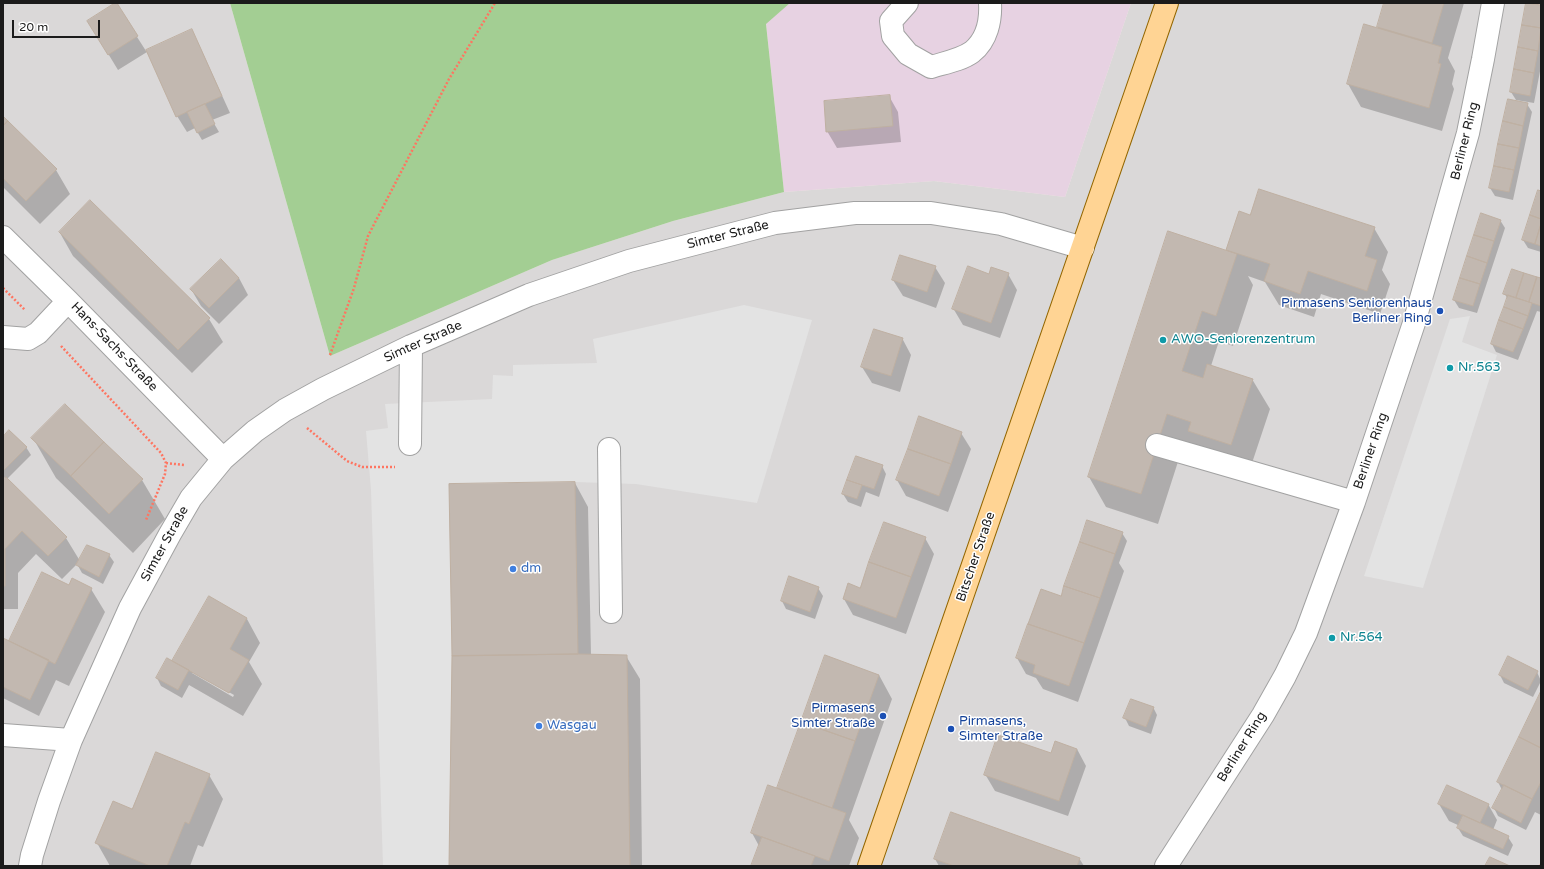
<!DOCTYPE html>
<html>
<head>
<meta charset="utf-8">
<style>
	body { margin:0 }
	#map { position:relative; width:1544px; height:869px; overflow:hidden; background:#ede9e0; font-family:"Varela Round",sans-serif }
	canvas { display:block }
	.frame { position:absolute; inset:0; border:4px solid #1b1b1b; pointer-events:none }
	.scale { position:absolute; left:12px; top:20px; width:88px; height:18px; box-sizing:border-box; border:2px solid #1b1b1b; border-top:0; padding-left:5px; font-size:12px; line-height:14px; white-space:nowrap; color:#1b1b1b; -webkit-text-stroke:3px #fff; paint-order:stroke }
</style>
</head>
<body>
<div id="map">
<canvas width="1544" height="869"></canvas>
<div class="frame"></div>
<div class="scale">20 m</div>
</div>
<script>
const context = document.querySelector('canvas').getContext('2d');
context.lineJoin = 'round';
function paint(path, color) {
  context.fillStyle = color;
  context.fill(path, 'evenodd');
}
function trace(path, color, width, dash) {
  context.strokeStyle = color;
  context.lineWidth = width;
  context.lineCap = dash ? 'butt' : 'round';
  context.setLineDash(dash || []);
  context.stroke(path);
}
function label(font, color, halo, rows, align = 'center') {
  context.font = font + ' "Varela Round",sans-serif';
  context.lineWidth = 3;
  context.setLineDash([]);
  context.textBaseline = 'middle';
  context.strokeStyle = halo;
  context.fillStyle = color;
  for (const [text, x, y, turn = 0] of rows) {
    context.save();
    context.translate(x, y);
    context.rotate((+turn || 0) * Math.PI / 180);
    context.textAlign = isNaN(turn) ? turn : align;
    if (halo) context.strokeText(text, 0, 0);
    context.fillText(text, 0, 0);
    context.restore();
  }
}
paint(new Path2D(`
	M3,3H230L330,356L552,260L673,221L784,192L934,181L1065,197L1131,3H1541V866H3Z`), '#dad8d8');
paint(new Path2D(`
	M790,3H1131L1065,197L934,181L784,192L766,23Z`), '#e7d2e2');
paint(new Path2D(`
	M230,3H790L766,24L784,192L673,221L552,260L330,356Z`), '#a3ce93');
paint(new Path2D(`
	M744,305L812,320L757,503L636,484L575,482L449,484L452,656L449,866H383L371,490L366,431L388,428L385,404L492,399L493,375L513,376V365L597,363L593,339Z
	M1470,316L1462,342L1497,355L1423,588L1364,576L1450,319Z`), '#e3e3e3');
paint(new Path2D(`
	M1385,3H1464L1448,58L1455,71L1452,84L1454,89L1442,131L1361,107L1348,84L1378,29Z
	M116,4L146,51L191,31L200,47L230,113L212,120L219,132L202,140L195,128L187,132L177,116L147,52L118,70L98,37Z
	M1541,6V66L1534,103L1516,100L1511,92Z
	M889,96L898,112L901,142L837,148L827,131Z
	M1527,104L1532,112L1513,200L1495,196L1490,188Z
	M3,117L56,170L70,194L40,224L3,187Z
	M1541,192V252L1528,248L1523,240Z
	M1240,212L1251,216L1374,228L1388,252L1382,270L1390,284L1380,314L1321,294L1314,317L1279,305L1265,282L1248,276L1253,285L1233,346L1219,341L1211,366L1252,379L1270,409L1248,475L1184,443L1158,524L1106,507L1089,477L1227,252Z
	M1500,220L1505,228L1477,313L1459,308L1454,300Z
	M60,233L209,319L223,342L192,373L73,256Z
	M221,260L239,278L248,295L219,324L201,306L191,289Z
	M935,267L945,283L936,308L903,296L893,280Z
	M1008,274L1017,290L1000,338L963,325L953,308L989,275Z
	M1541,279V312L1537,311L1518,360L1496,352L1492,344L1508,299L1504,293Z
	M902,338L911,355L900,392L872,383L862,367Z
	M961,433L971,449L948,512L906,496L897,480Z
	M3,438L26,447L31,455L7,479L66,538L80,561L109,555L114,562L103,584L82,573L77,564L62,579L36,554L18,573V609H3V482L6,479L3,476Z
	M33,438L142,480L165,519L133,553L56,478Z
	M882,466L886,474L879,497L866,492L861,507L848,502L843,494Z
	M575,483L588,507L591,655L626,656L640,679L642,866H450L453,655Z
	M1122,533L1127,541L1119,563L1124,571L1078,702L1043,689L1036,678L1026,674L1017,658L1061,597Z
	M925,538L934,554L906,634L853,615L844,599L860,589Z
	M69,586L91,589L105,612L69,686L56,680L39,716L3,698V641L11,643Z
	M818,588L823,596L815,619L786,609L782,601Z
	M209,597L247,619L260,643L249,662L262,684L243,716L189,685L182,698L161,686L157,678L174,663ZM192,671L234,695L233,697L192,673Z
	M825,657L879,675L892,699L849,820L859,838L849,866H752L759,846L752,833L778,790Z
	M1537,672L1541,681L1533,697L1504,683L1500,675Z
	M1541,693V815L1535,812L1526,830L1498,816L1494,808L1502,790L1498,782Z
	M1153,707L1157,715L1151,734L1129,726L1125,718Z
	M1077,749L1086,766L1068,816L995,791L985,774Z
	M209,775L223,799L203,847L198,845L190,866H110L97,843L133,811Z
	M1439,804H1488L1497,820L1493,830L1508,837L1513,845L1508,856L1463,836L1458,828L1460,826L1449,821Z
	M1079,858L1084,866H939L935,859Z`), '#0003');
const building = new Path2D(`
	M115,3H117L138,36L108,55L87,21Z
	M1384,3H1444L1432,43L1377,27Z
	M1526,3L1541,5V28L1522,25Z
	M1364,24L1442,47L1438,63L1441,64L1429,108L1347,84Z
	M1522,25L1541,28L1538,51L1518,47Z
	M192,29L222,96L176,117L146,50Z
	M1518,47L1538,51L1534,73L1514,69Z
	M1514,69L1534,73L1530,96L1510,92Z
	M890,95L893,126L826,132L824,101Z
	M1508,99L1528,103L1523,126L1503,121Z
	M205,104L215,124L197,133L187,112Z
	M3,116L8,121L3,126Z
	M8,121L57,169L26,201L3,178V126Z
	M1503,121L1523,126L1519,148L1498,144Z
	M1498,144L1519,148L1514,170L1494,166Z
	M1494,166L1514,170L1509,192L1489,188Z
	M1259,189L1375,227L1365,256L1377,260L1367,291L1308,271L1300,294L1264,281L1270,264L1226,250L1239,211L1250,215Z
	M1538,190L1541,191V219L1530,215Z
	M90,200L210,318L178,350L59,232Z
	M1481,213L1501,220L1494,241L1474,235Z
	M1530,215L1541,219V224L1535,244L1522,240Z
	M1541,224V246L1535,244Z
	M1168,231L1237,254L1216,316L1202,311L1182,371L1203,378L1207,364L1253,379L1231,445L1188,431L1191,422L1167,414L1141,494L1088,477Z
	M1474,235L1494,241L1487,263L1467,256Z
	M900,255L936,266L927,292L892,280Z
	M1467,256L1487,263L1480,284L1460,278Z
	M221,259L239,278L209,308L190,289Z
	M968,266L989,274L991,267L1009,273L991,323L952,309Z
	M1512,269L1524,273L1516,298L1503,294Z
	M1524,273L1537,277L1529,302L1516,298Z
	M1537,277L1541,278V306L1529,302Z
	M1460,278L1480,284L1473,306L1453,300Z
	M1508,295L1532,303L1528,316L1504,307Z
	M1504,307L1528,316L1523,329L1499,320Z
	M1499,320L1523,329L1513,352L1491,344Z
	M874,329L903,338L891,376L861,367Z
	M65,404L104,442L71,476L31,438Z
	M919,416L962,432L951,464L908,449Z
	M9,430L27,447L3,471V437Z
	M104,442L143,479L109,514L71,476Z
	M908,449L951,464L939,496L896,480Z
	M856,456L883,465L874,489L847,480Z
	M6,477L67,537L48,556L22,531L5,549V586H3V480Z
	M847,480L862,485L857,499L842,494Z
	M575,482L578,654L452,656L449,484Z
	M1087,520L1123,532L1115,554L1080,542Z
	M884,522L926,537L911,577L869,562Z
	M1080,542L1115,554L1100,598L1064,586Z
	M87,545L110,554L99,577L76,565Z
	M869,562L911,577L896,618L843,599L848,583L860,588Z
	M42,572L69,585L72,578L92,588L55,664L9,641Z
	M789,576L819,587L810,612L781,601Z
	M1064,586L1100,598L1084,643L1028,624L1041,589L1061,596Z
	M209,596L247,618L230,649L249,660L229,693L172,661Z
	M1028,624L1084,643L1069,686L1033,673L1035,665L1016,658Z
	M3,638L49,660L30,700L3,687Z
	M578,654L627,655L630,866H449L452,656Z
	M825,655L879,675L855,741L801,722Z
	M1508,656L1538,671L1528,690L1499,675Z
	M167,658L189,670L178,690L156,678Z
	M1541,691V748L1519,737Z
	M1131,699L1154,707L1146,727L1123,718Z
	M801,722L855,741L832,808L777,788Z
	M998,735L1051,753L1055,741L1077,749L1059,801L984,775Z
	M1519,737L1541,748V782L1532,799L1497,782Z
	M156,752L210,774L189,824L185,822L167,866H150L95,843L113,801L132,809Z
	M768,785L846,813L829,861L751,833Z
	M1447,785L1489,804L1480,823L1438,804Z
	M1504,785L1532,799L1521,823L1492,808Z
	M951,812L1080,858L1077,866H954L934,859Z
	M1463,815L1509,836L1503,849L1457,828Z
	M762,837L815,856L811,866H751Z
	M1490,857L1510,866H1485Z`);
paint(building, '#c2b8b0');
trace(building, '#bfb0a2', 1);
const minor = new Path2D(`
	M907,3L891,21L893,36L908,54L931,67C944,63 961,60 972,52C987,40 991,20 990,3
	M3,237L68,301L223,459
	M3,337L28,339L38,333L68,301
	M410,444L411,346
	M1157,445L1354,502
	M609,449L611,612
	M3,735L71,740
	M30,866L32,855L49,801L71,740L130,608L170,534L191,498L223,459L255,431L285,410L323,389L411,346L529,295L629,261L775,223L855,213H931L1001,224L1083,248
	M1166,866L1263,715L1285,676L1306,633L1354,502L1414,323L1468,133L1483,59L1493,3`);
const major = new Path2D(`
	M869,866L1167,3`);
trace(minor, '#a2a2a2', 24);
trace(major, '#936600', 24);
trace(new Path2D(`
	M3,288L25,310
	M61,346L161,453L166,463L165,474L146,520
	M330,355L354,288L368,236L449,79L495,3
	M307,428L347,461L362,467H395
	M166,463L184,465
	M1541,866V864`), '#fe7561', 2.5, [2, 2]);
trace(minor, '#fff', 22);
trace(major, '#ffd494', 22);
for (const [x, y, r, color] of [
	[1440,311,4,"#1a4fb4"],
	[1163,340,4,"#0f9aa8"],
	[1450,368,4,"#0f9aa8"],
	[513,569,4,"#3f7fe0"],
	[1332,638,4,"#0f9aa8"],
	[883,716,4,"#1a4fb4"],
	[539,726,4,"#3f7fe0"],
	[951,729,4,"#1a4fb4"]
]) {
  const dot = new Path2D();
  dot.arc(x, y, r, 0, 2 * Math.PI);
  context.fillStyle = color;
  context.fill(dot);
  trace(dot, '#fff', 1.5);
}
label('13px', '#1b1b1b', '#fff', [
	["Berliner Ring",1465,141,-76],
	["Simter Straße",728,235,-14],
	["Simter Straße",423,342,-24],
	["Hans-Sachs-Straße",114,347,46],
	["Berliner Ring",1371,451,-71],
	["Simter Straße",165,544,-61],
	["Bitscher Straße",976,557,-71],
	["Berliner Ring",1242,747,-58]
]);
label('13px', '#164399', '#fff', [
	["Pirmasens Seniorenhaus",1432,304],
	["Berliner Ring",1432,319],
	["Pirmasens",875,709],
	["Simter Straße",875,724],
	["Pirmasens,",959,722,"left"],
	["Simter Straße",959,737,"left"]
], 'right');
label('13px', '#0d838f', '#fff', [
	["AWO-Seniorenzentrum",1171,340],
	["Nr.563",1458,368],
	["Nr.564",1340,638]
], 'left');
label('13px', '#366cbe', '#fff', [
	["dm",521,569],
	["Wasgau",547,726]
], 'left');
</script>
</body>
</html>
